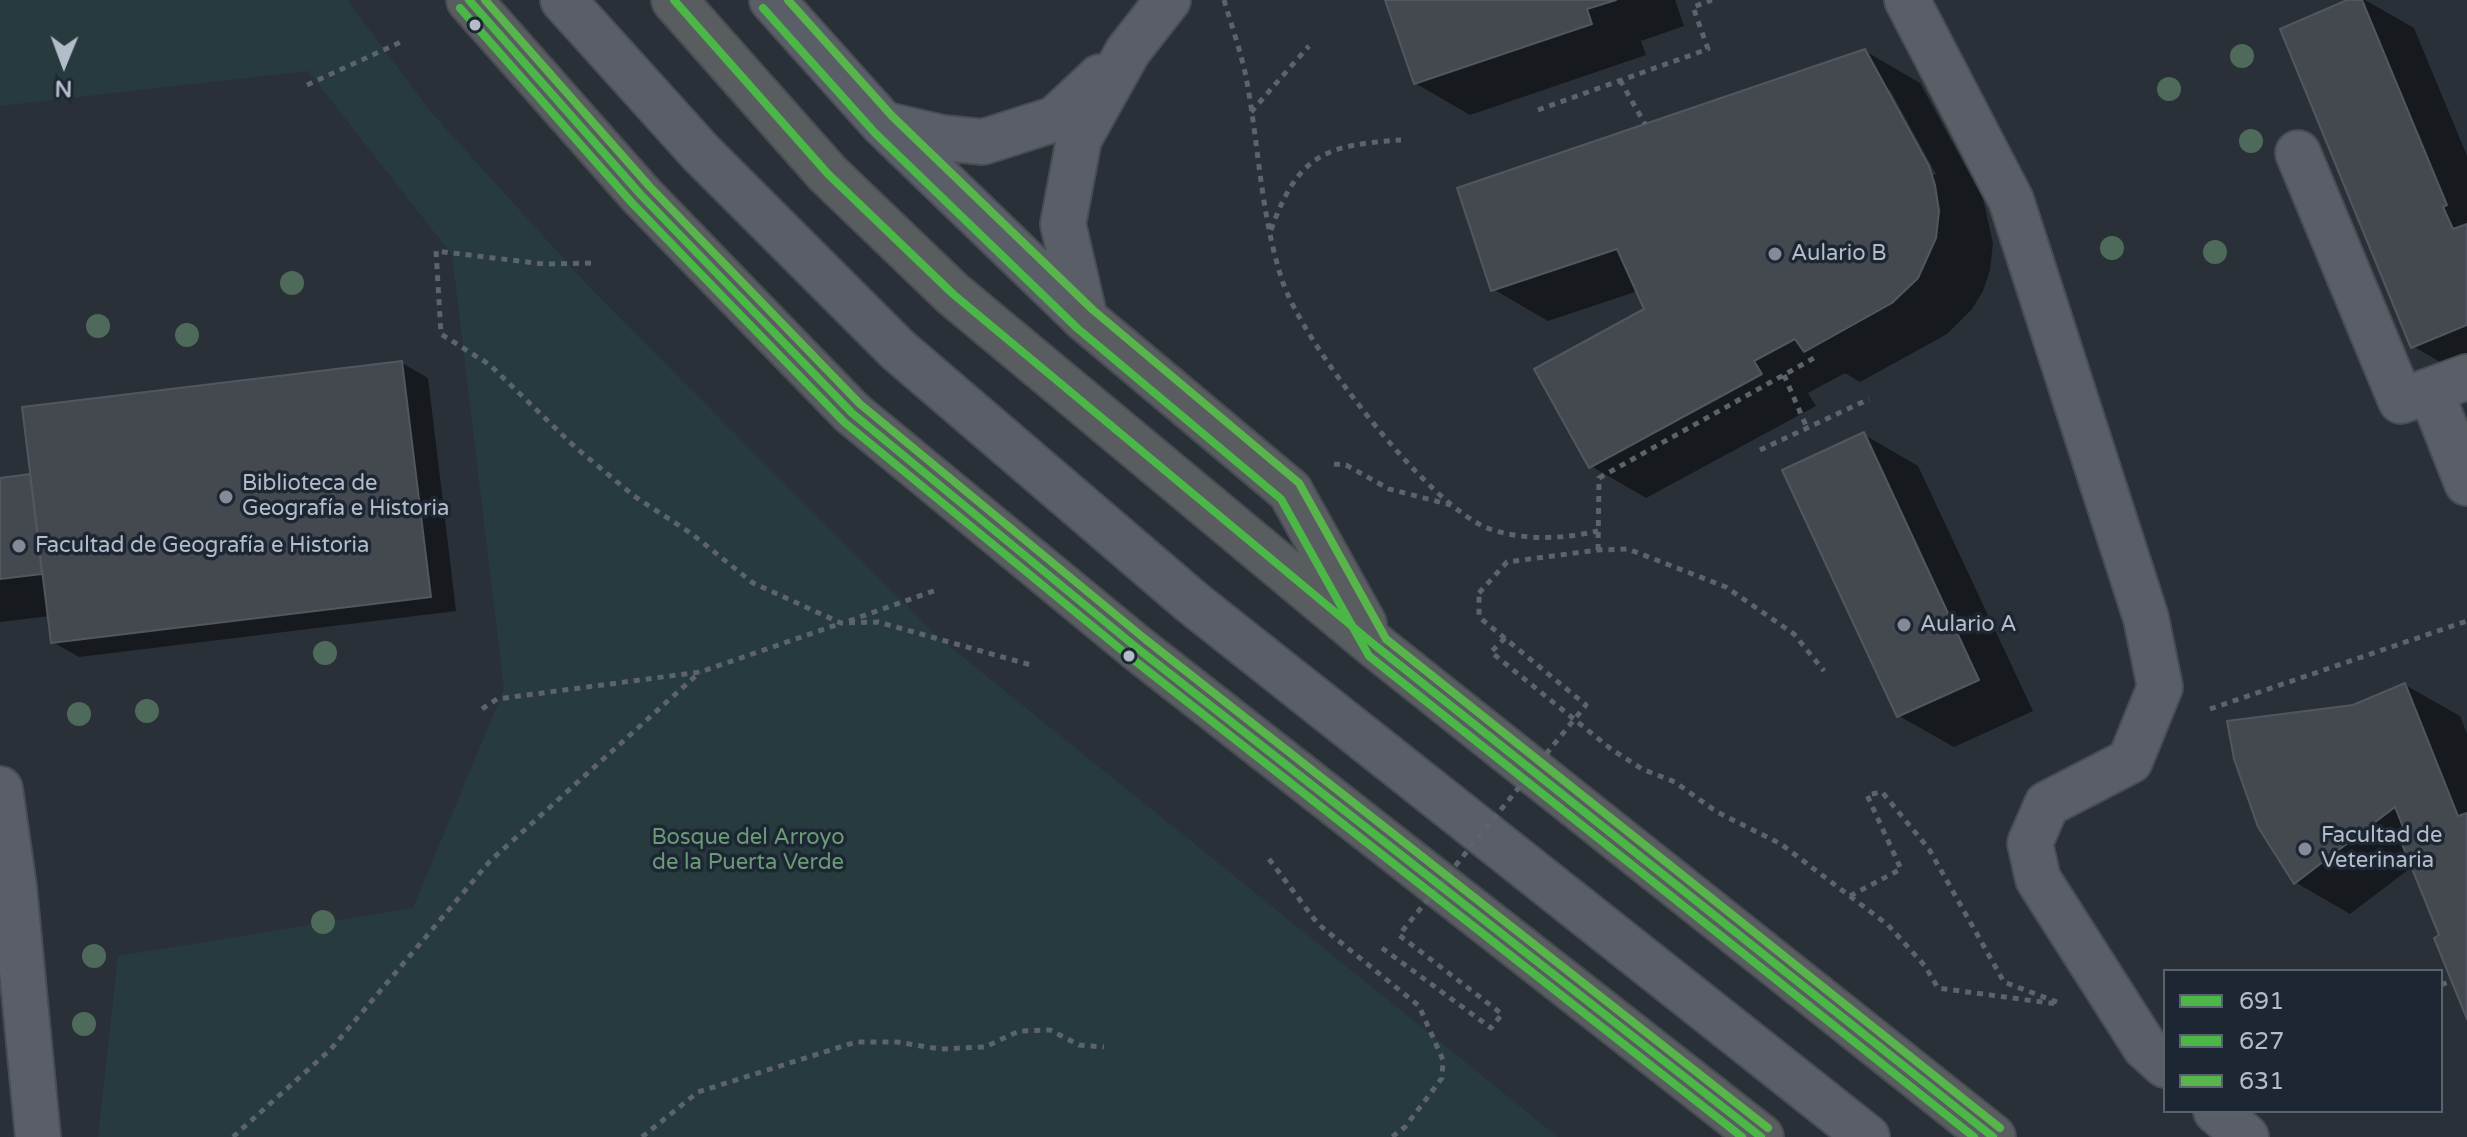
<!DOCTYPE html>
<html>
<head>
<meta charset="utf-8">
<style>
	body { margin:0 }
	#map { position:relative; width:2467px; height:1137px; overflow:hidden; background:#2a3038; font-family:"Varela Round",sans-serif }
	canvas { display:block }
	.legend { position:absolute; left:2163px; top:969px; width:280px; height:144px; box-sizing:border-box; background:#1d2633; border:2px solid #59626f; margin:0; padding:10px 14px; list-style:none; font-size:24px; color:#b4bcc9 }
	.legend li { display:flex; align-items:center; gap:16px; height:40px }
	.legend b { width:40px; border:2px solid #59626f }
	.north { position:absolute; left:24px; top:24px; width:80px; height:80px; -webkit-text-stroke:6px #1d2633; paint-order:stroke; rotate:181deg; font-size:22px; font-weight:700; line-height:32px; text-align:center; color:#b4bcc9 }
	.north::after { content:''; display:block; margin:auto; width:28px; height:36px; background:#b4bcc9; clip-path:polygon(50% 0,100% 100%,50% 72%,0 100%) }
</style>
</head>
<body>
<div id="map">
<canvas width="2467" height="1137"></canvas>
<ul class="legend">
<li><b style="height:10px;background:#4ab747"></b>691</li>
<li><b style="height:10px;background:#4ab747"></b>627</li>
<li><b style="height:10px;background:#57b54b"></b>631</li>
</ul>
<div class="north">N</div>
</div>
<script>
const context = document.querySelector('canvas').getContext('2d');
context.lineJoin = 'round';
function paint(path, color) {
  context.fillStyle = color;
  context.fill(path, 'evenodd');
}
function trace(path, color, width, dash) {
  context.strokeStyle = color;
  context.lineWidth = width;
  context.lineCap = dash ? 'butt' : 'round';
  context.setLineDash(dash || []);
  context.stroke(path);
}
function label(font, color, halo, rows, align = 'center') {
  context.font = font + ' "Varela Round",sans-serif';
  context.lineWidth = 7;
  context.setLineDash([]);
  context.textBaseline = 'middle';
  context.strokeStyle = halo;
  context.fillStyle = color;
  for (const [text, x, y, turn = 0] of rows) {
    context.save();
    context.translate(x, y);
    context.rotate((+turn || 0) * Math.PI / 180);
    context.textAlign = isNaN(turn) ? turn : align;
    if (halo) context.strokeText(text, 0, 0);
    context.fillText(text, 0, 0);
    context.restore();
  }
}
paint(new Path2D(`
	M0,0H347L430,111L592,290L938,637L1558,1137H98L118,956L413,908L504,689L452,255L308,71L0,106Z`), '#273a3e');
paint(new Path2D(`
	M1387,0H1675L1684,26L1641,41L1646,55L1470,115L1415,83Z
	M2352,0H2365L2414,28L2467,156V378L2413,346Z
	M1865,51L1920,83L1983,199L1993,243L1990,270L1983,291L1972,309L1947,334L1860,382L1845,373L1808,393L1816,406L1646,498L1591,466L1647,310L1638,291L1548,321L1493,289ZM1885,90H1890L1936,174L1932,176Z
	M402,363L428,378L456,611L79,657L53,642L50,616L0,622V480L33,476Z
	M1863,434L1918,466L2033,711L1954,747L1899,716Z
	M2405,685L2460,716L2467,734V1013L2442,936L2413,866L2350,914L2295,882L2260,826L2245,790L2230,723L2354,707Z`), '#0007');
const building = new Path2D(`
	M1385,0H1616L1587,9L1592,24L1414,84Z
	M2347,0H2362L2447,205L2443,207L2453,229L2467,224V325L2411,348L2280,29Z
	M1865,49L1929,166L1935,185L1939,211L1936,238L1918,278L1892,303L1804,352L1795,339L1754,361L1762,374L1589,468L1534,369L1644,309L1617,249L1491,291L1457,188Z
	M402,361L431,597L51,643L22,407Z
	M1864,432L1979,680L1897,717L1782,470Z
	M30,474L42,574L0,579V478Z
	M2405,683L2458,816L2467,813V1019L2434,938L2439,935L2400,839L2407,837L2395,807L2294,884L2258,827L2234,759L2227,721L2353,705Z`);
paint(building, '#444950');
trace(building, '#52575f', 2);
const minor = new Path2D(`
	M563,0L701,153L898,350L1193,603L1867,1137
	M772,0L883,124L1085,319
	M1907,0L2011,200L2146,618L2160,687L2130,761L2047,804L2030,843L2038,879L2145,1047L2165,1065
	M883,124L943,138L983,142L1055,119L1100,77
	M2298,153L2401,401L2467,377
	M1085,319L1063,224L1079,139L1128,51L1168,0
	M2431,392L2467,483
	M0,789L14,887L38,1137
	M2216,1111L2246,1137`);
const highway = new Path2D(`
	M469,0L641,195L852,413L1137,648L1761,1137
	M674,0L828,174L953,294L1377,647L1993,1137
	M1085,319L1290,491L1364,624`);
trace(minor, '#484c53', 48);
trace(highway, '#474c53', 48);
trace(new Path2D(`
	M1224,0C1232,27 1242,55 1247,82C1259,149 1261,215 1282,280C1302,342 1429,508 1490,529C1525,541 1563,539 1598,531
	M1620,80L1645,124
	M307,85L401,42
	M1538,110L1708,49L1693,7L1712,0
	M1251,112L1309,46
	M1271,230C1298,155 1324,145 1401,140
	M591,263L544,264L436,251L441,334L490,365L575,447L634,496L692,534L753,583L841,623L878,622L1031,665
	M1784,375L1807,428
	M1760,450L1869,399
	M1334,464L1346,465L1389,489L1451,505
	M1598,550L1599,478L1814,358
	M1479,593L1507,562L1598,550L1628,549L1726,587L1794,634L1824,671
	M849,621L939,589
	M1505,638L1491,652L1611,749L1642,769L1675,782L1717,812L1781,844L1888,925L1925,966L1938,988L2057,1004
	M482,709L497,699L700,672L839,624
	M2210,709L2467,621
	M1269,859L1318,924L1419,1006L1443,1060L1442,1078L1405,1127L1392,1137
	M1850,896L1901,869L1867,795L1882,792L1929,849L2004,982L2057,1002
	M2441,985L2451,981
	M233,1137L331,1049L490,861L700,672
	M642,1137L698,1092L856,1042H897L940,1049L985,1047L1019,1031L1050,1030L1079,1045L1104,1047`), '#5d636a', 5, [6, 6]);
trace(minor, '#5a5e66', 44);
trace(highway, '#5a5d60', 44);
trace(new Path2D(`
	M1382,948L1491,1028L1502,1014L1399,935L1586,705L1479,617V593`), '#5d636a', 5, [6, 6]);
trace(new Path2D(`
	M469,0L641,195L852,413L1137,648L1761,1137
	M674,0L828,174L953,294L1377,647L1993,1137`), '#4ab747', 8);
trace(new Path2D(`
	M460,8L632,203L844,422L1130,657L1742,1137
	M763,8L875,133L1077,328L1281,499L1369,656L1974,1137`), '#4ab747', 8);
trace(new Path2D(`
	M485,0L650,187L860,404L1145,639L1768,1128
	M788,0L892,116L1093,310L1299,483L1386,639L2000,1128`), '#57b54b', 8);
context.fillStyle = '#4e6a5a';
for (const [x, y] of [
	[2242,56],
	[2169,89],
	[2251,141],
	[2112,248],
	[2215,252],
	[292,283],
	[98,326],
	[187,335],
	[325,653],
	[147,711],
	[79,714],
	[323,922],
	[94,956],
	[84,1024]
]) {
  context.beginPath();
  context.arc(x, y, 12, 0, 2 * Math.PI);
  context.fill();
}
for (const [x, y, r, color] of [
	[475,25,7,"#b4bcc9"],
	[1775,254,8,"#848b96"],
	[226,497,8,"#848b96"],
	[19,546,8,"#848b96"],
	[1904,625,8,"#848b96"],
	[1129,656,7,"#b4bcc9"],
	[2305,849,8,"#848b96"]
]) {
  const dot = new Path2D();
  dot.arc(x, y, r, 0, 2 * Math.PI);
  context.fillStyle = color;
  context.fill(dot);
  trace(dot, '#1d2633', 3);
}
label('22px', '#b4bcc9', '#1d2633', [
	["Aulario B",1791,254],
	["Biblioteca de",242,484],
	["Geografía e Historia",242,509],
	["Facultad de Geografía e Historia",35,546],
	["Aulario A",1920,625],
	["Facultad de",2321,836],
	["Veterinaria",2321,861]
], 'left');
label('22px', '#6b9a76', '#1d2633', [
	["Bosque del Arroyo",748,838],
	["de la Puerta Verde",748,863]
]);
</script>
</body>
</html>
